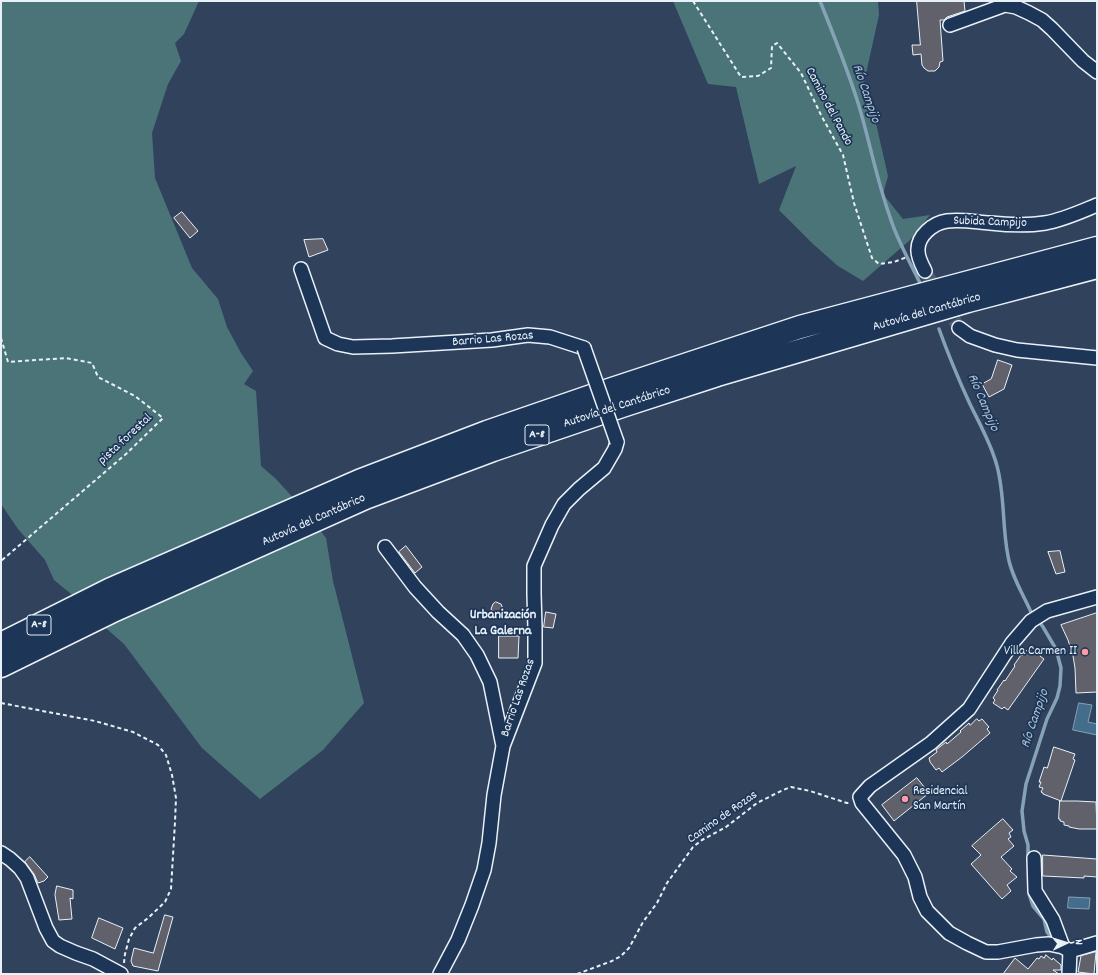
<!DOCTYPE html>
<html>
<head>
<meta charset="utf-8">
<style>
	body { margin:0 }
	#map { position:relative; width:1098px; height:975px; overflow:hidden; background:#31425d; font-family:Dekko,sans-serif }
	canvas { display:block }
	.frame { position:absolute; inset:0; border:2px solid #e8f1f8; pointer-events:none }
	.north { position:absolute; left:1046px; top:923px; width:40px; height:40px; -webkit-text-stroke:3px #1d3557; paint-order:stroke; rotate:86deg; font-size:11px; font-weight:700; line-height:16px; text-align:center; color:#e8f1f8 }
	.north::after { content:''; display:block; margin:auto; width:14px; height:18px; background:#e8f1f8; clip-path:polygon(50% 0,100% 100%,50% 72%,0 100%) }
</style>
</head>
<body>
<div id="map">
<canvas width="1098" height="975"></canvas>
<div class="frame"></div>
<div class="north">N</div>
</div>
<script>
const context = document.querySelector('canvas').getContext('2d');
context.lineJoin = 'round';
function paint(path, color) {
  context.fillStyle = color;
  context.fill(path, 'evenodd');
}
function trace(path, color, width, dash) {
  context.strokeStyle = color;
  context.lineWidth = width;
  context.lineCap = dash ? 'butt' : 'round';
  context.setLineDash(dash || []);
  context.stroke(path);
}
function label(font, color, halo, rows, align = 'center') {
  context.font = font + ' Dekko,sans-serif';
  context.lineWidth = 3.5;
  context.setLineDash([]);
  context.textBaseline = 'middle';
  context.strokeStyle = halo;
  context.fillStyle = color;
  for (const [text, x, y, turn = 0] of rows) {
    context.save();
    context.translate(x, y);
    context.rotate((+turn || 0) * Math.PI / 180);
    context.textAlign = isNaN(turn) ? turn : align;
    if (halo) context.strokeText(text, 0, 0);
    context.fillText(text, 0, 0);
    context.restore();
  }
}
paint(new Path2D(`
	M1,1H199L184,34L175,43L181,61L168,84L152,133L155,178L192,268L218,299L227,327L241,353L253,371L244,384L256,391L261,466L276,479L297,502L311,518L326,538L333,581L364,703L323,750L260,799L202,748L124,644L91,615L76,598L54,580L45,560L18,529L1,504Z
	M673,1H878L879,15L863,87L875,119L888,176L883,194L903,219L930,215L909,241L863,281L838,266L813,244L779,210L796,166L759,184L736,87L708,84Z`), '#4b7478');
const water = new Path2D(`
	M1079,703L1092,705L1088,722L1097,724V735L1073,730Z
	M1069,897L1090,898L1089,909L1068,908Z`);
paint(water, '#436d8a');
trace(water, '#85a2b6', 1);
trace(new Path2D(`
	M820,1C834,36 848,70 859,106C870,143 877,181 890,217C897,240 910,262 920,283
	M939,329C948,354 958,378 969,402C979,423 991,443 997,466C1005,495 1002,526 1008,556C1011,575 1023,594 1031,612L1034,615
	M1028,859V845L1024,831L1022,811L1026,784L1047,719L1057,698L1060,686L1061,668L1056,649L1043,627L1038,620
	M1029,889V894L1033,906L1044,919L1047,932L1053,940`), '#85a2b6', 3.5);
const building = new Path2D(`
	M917,1H964L965,11L947,17L944,20H940L943,61L940,62L939,67L935,71H928L924,68L922,65L921,54L913,55L912,45H920Z
	M182,212L198,231L190,238L174,218Z
	M323,239L328,250L309,257L304,240Z
	M998,360L1012,365L1004,389L989,397L982,384L991,379Z
	M406,546L422,567L415,573L399,552Z
	M1060,551L1065,572L1056,574L1048,552Z
	M496,602L501,604L503,609L499,614H494L491,609L493,604Z
	M546,612L556,614L553,628L544,627Z
	M1097,613V692L1076,693L1075,668L1073,656L1068,640L1061,625Z
	M499,636H519L518,658H499Z
	M1033,648L1041,654L1040,656L1044,659L1008,710L1004,707L1002,709L993,703L995,700L993,698L998,690H997L1004,680L1005,681L1015,666L1014,665L1021,655L1022,656L1028,649L1030,651Z
	M977,719L979,721L982,719L989,727L987,729L990,733L962,757L942,772L939,768L936,770L930,762L929,758L937,752L936,750L946,742L947,744L961,732L960,731L969,723L970,725Z
	M1054,747L1075,754L1073,759L1075,760L1061,801L1043,794V793L1041,792L1043,788L1039,787L1041,782H1039L1044,767L1047,768Z
	M917,778L929,793L894,821L882,805Z
	M1060,801H1077L1096,802L1097,829H1079L1069,827V826L1064,825V822L1060,821V819H1059Z
	M1003,819L1013,830L1009,833L1011,837L1008,839L1014,846L1001,857L1012,869L1010,871L1017,877L1007,885L1011,891L1002,899L971,864L981,855L972,846Z
	M1043,855L1097,859V877L1084,876V878L1043,876Z
	M30,857L48,877L44,881L38,883L34,874L25,862Z
	M57,886L73,890V899L70,898L72,919L59,920L55,895Z
	M165,915L173,917L158,971L133,966L131,961L134,948L153,953Z
	M99,918L123,928L115,949L92,938Z
	M1096,952L1094,974L1078,972L1081,956Z
	M1046,955L1052,960L1053,958L1061,965V970H1053L1059,974H1003L1015,958L1028,969L1037,958L1039,959L1041,956L1044,958Z`);
paint(building, '#61616b');
trace(building, '#e8f1f8', 1);
trace(new Path2D(`
	M925,271L959,328`), '#4c5c74', 13, [13, 6]);
const street = new Path2D(`
	M950,25L1005,5L1016,7L1029,13L1042,20L1052,29L1083,61L1097,72
	M301,269L325,338L338,344L353,347L392,346L492,340L528,335L550,337L584,348
	M925,271C922,265 918,258 918,251C917,236 933,223 947,221C961,219 976,222 990,223C1008,225 1027,226 1045,223C1063,220 1080,212 1097,205
	M959,328L970,336L995,345L1017,350L1097,358
	M385,547L415,587L438,612L463,635L477,655L490,682L503,746
	M1,853L10,859L20,868L27,878L46,928L53,941L60,946L76,953L93,959L121,974
	M1034,858L1035,891L1053,920L1063,947
	M1070,951L1063,947L1049,944L1036,945L998,952H986L967,943L949,933L927,911L920,897L915,877L904,855L862,803L860,797L870,786L931,743L969,709L1012,643L1031,621L1047,611L1097,597
	M1070,951L1097,943
	M440,974L458,940L472,905L484,870L489,843L494,795L503,746L535,663V628L534,594V566L552,525L564,504L579,489L604,468L615,449L617,442
	M1069,974L1070,951`);
const highway = new Path2D(`
	M1,644L111,589L359,481L487,432L606,391L800,327L1097,248
	M1,666L115,610L365,498L493,450L622,406L717,375L968,301L1097,267`);
trace(street, '#e8f1f8', 16);
trace(highway, '#e8f1f8', 25);
trace(new Path2D(`
	M693,1L741,77L758,76L771,68L772,46L777,43L801,73L821,115L843,155L854,203L872,258L879,264L894,262L907,257
	M1,338L8,362L66,358L92,363L98,377L135,396L163,418L126,454L1,561
	M1,703L95,721L133,732L158,745L166,755L172,775L176,798L175,822L171,889L165,902L148,918L135,928L129,939L125,954L124,963
	M577,974L612,961L621,956L629,948L643,922L657,903L667,883L693,847L702,840L726,827L757,803L783,790L791,787L810,791L847,803H851`), '#e8f1f8', 2, [4, 3]);
trace(street, '#1d3557', 13);
trace(highway, '#1d3557', 22);
const streetBridge = new Path2D(`
	M584,348L617,442`);
trace(streetBridge, '#e8f1f8', 16, []);
trace(streetBridge, '#1d3557', 13);
for (const [x, y, r, color] of [
	[1085,652,4,"#ff9aa2"],
	[905,799,4,"#ff9aa2"]
]) {
  const dot = new Path2D();
  dot.arc(x, y, r, 0, 2 * Math.PI);
  context.fillStyle = color;
  context.fill(dot);
  trace(dot, '#1d3557', 1.5);
}
for (const [x, y, w] of [
	[537,435,24],
	[39,625,24]
]) {
  const box = new Path2D();
  box.roundRect(x - w / 2, y - 10, w, 20, 3);
  context.fillStyle = '#1d3557';
  context.fill(box);
  trace(box, '#e8f1f8', 1);
}
label('bold 12px', '#e8f1f8', null, [
	["A-8",537,435],
	["A-8",39,625]
]);
label('13px', '#e8f1f8', '#1d3557', [
	["Camino del Pando",828,107,62],
	["Subida Campijo",990,223,2],
	["Autovía del Cantábrico",927,313,-16],
	["Barrio Las Rozas",493,340,-5],
	["Autovía del Cantábrico",617,408,-18],
	["pista forestal",126,440,-43],
	["Autovía del Cantábrico",314,521,-24],
	["Barrio Las Rozas",519,698,-71],
	["Camino de Rozas",723,818,-35]
]);
label('13px', '#e8f1f8', '#1d3557', [
	["Villa Carmen II",1077,652],
	["Residencial",913,792,"left"],
	["San Martín",913,807,"left"]
], 'right');
label('italic 14px', '#aec3d2', '#1d3557', [
	["Río Campijo",865,94,71],
	["Río Campijo",982,403,67],
	["Río Campijo",1036,719,-71]
]);
label('bold 14px', '#e8f1f8', '#1d3557', [
	["Urbanización",503,616],
	["La Galerna",503,632]
]);
</script>
</body>
</html>
